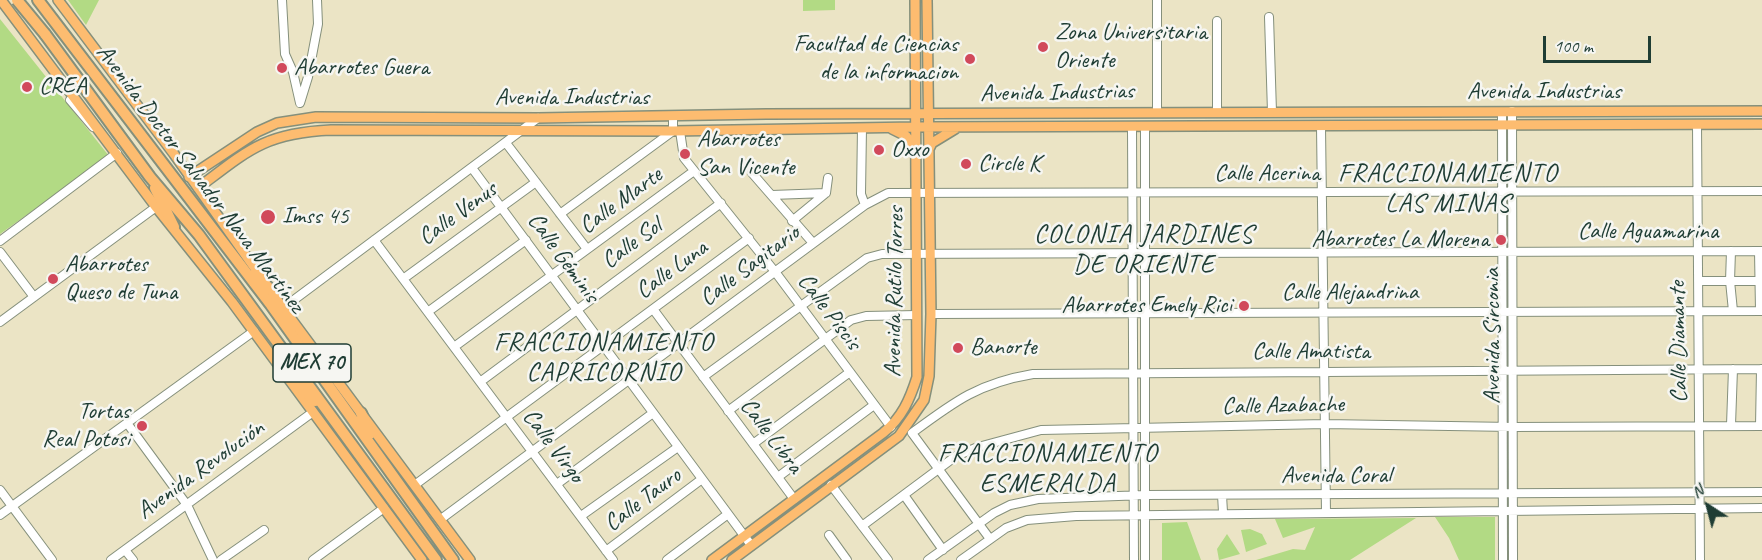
<!DOCTYPE html>
<html>
<head>
<meta charset="utf-8">
<style>
	body { margin:0 }
	#map { position:relative; width:1762px; height:560px; overflow:hidden; background:#ebe4c5; font-family:Caveat,sans-serif }
	canvas { display:block }
	.north { position:absolute; left:1678px; top:476px; width:60px; height:60px; -webkit-text-stroke:4px #f6f6f2; paint-order:stroke; rotate:324deg; font-size:16px; font-weight:700; line-height:24px; text-align:center; color:#1f3d34 }
	.north::after { content:''; display:block; margin:auto; width:21px; height:27px; background:#1f3d34; clip-path:polygon(50% 0,100% 100%,50% 72%,0 100%) }
	.scale { position:absolute; left:1543px; top:36px; width:108px; height:27px; box-sizing:border-box; border:3px solid #1f3d34; border-top:0; padding-left:8px; font-size:18px; line-height:21px; white-space:nowrap; color:#1f3d34; -webkit-text-stroke:4px #f6f6f2; paint-order:stroke }
</style>
</head>
<body>
<div id="map">
<canvas width="1762" height="560"></canvas>
<div class="north">N</div>
<div class="scale">100 m</div>
</div>
<script>
const context = document.querySelector('canvas').getContext('2d');
context.lineJoin = 'round';
function paint(path, color) {
  context.fillStyle = color;
  context.fill(path, 'evenodd');
}
function trace(path, color, width, dash) {
  context.strokeStyle = color;
  context.lineWidth = width;
  context.lineCap = dash ? 'butt' : 'round';
  context.setLineDash(dash || []);
  context.stroke(path);
}
function label(font, color, halo, rows, align = 'center') {
  context.font = font + ' Caveat,sans-serif';
  context.lineWidth = 5;
  context.setLineDash([]);
  context.textBaseline = 'middle';
  context.strokeStyle = halo;
  context.fillStyle = color;
  for (const [text, x, y, turn = 0] of rows) {
    context.save();
    context.translate(x, y);
    context.rotate((+turn || 0) * Math.PI / 180);
    context.textAlign = isNaN(turn) ? turn : align;
    if (halo) context.strokeText(text, 0, 0);
    context.fillText(text, 0, 0);
    context.restore();
  }
}
paint(new Path2D(`
	M68,0H99L86,25Z
	M803,0H835V10L803,11Z
	M0,19L109,156L0,234Z
	M1435,517H1495V560H1459L1449,538Z
	M1416,518L1350,560H1256L1293,549L1305,550L1315,527L1283,538L1275,519Z
	M1187,522L1201,560H1162V523Z
	M1250,529L1262,534L1267,544L1246,552L1241,530Z
	M1227,534L1240,554L1219,560L1217,549Z`), '#b2da84');
const minor = new Path2D(`
	M282,0L285,54L293,72L300,103L308,77L318,24L317,0
	M1157,0V112
	M1269,17L1272,112
	M70,100L93,127
	M1512,111L1513,560
	M1217,112V21
	M1502,112L1503,560
	M1697,124L1700,560
	M1321,127L1326,512
	M862,128L861,194L865,205
	M1132,128L1134,560
	M680,131L684,158L776,273L891,427
	M506,143L587,249
	M472,168L751,545
	M752,173L813,243
	M826,193L828,178
	M772,195L826,193L792,221
	M560,214L673,131V117
	M374,240L613,560
	M0,241L117,153
	M1731,251L1730,281L1733,311
	M1759,251L1760,311
	M0,252L34,297
	M403,279L536,182
	M1698,281H1762
	M283,308L538,118
	M653,309L794,499
	M429,311L526,240
	M931,314L1762,311
	M0,322L156,207
	M454,347L694,171
	M703,377L867,258L882,254L1762,251
	M480,382L721,203
	M728,411L851,320L866,316L917,315
	M127,423L187,505L213,560
	M1731,425L1733,369
	M1760,426L1761,369
	M912,433C955,401 979,383 1033,374L1762,369
	M912,433L990,539
	M753,444L850,372
	M778,477L874,405
	M416,484L749,238
	M557,484L653,413
	M831,485L888,560
	M0,490L52,560
	M904,495L943,550
	M1222,495L1223,512
	M0,515L254,331
	M581,516L678,447
	M441,519L865,205L888,193L1762,191
	M862,526L956,456L978,447L1041,430L1325,424L1512,427L1762,426
	M829,535L847,560
	M125,550L133,560
	M606,551L702,479
	M111,560L313,412
	M221,560L264,530
	M313,560L384,508
	M667,560L728,514
	M928,560L994,513L1010,505L1038,499L1145,495L1762,492
	M961,560L1006,528L1027,520L1076,516L1762,508
	M1145,560V127`);
const major = new Path2D(`
	M1,0L156,207L232,302L422,560
	M58,0L174,154L283,308L470,560
	M892,129L906,136L915,148
	M928,151L932,143L955,129
	M189,177L257,132L277,123L316,117L538,118L766,114L1762,111
	M198,188C248,150 265,133 331,130L673,131L915,127L1762,124
	M712,560L883,433C902,418 910,399 917,377L915,0
	M732,560L899,436L924,400L929,376L931,314L927,0`);
const highway = new Path2D(`
	M38,0L271,305L453,560
	M45,34L150,177L199,235L436,560
	M155,188L174,227
	M253,275L269,288
	M284,372L315,401
	M361,413L370,434`);
trace(minor, '#85907c', 10);
trace(major, '#85907c', 12);
trace(highway, '#85907c', 14);
trace(minor, '#fff', 8);
trace(major, '#fdbc70', 9);
trace(highway, '#fdbc70', 10);
const highwayBridge = new Path2D(`
	M17,0L45,34`);
trace(highwayBridge, '#85907c', 14, []);
trace(highwayBridge, '#fdbc70', 10);
for (const [x, y, r, color] of [
	[1043,47,6,"#d1495b"],
	[970,59,6,"#d1495b"],
	[282,68,6,"#d1495b"],
	[27,87,6,"#d1495b"],
	[879,150,6,"#d1495b"],
	[685,154,6,"#d1495b"],
	[966,164,6,"#d1495b"],
	[268,217,8,"#d1495b"],
	[1501,240,6,"#d1495b"],
	[53,279,6,"#d1495b"],
	[1244,306,6,"#d1495b"],
	[958,348,6,"#d1495b"],
	[142,426,6,"#d1495b"]
]) {
  const dot = new Path2D();
  dot.arc(x, y, r, 0, 2 * Math.PI);
  context.fillStyle = color;
  context.fill(dot);
  trace(dot, '#f6f6f2', 2);
}
for (const [x, y, w] of [
	[312,363,78]
]) {
  const box = new Path2D();
  box.roundRect(x - w / 2, y - 19, w, 38, 4.5);
  context.fillStyle = '#f6f6f2';
  context.fill(box);
  trace(box, '#1f3d34', 1.5);
}
label('bold 22px', '#1f3d34', null, [
	["MEX 70",312,363]
]);
label('24px', '#1f3d34', '#f6f6f2', [
	["Zona Universitaria",1055,33],
	["Oriente",1055,61],
	["Facultad de Ciencias",958,45,"right"],
	["de la informacion",958,73,"right"],
	["Abarrotes Guera",294,68],
	["CREA",39,87],
	["Abarrotes",697,140],
	["San Vicente",697,168],
	["Oxxo",891,150],
	["Circle K",978,164],
	["Imss 45",282,217],
	["Abarrotes La Morena",1489,240,"right"],
	["Abarrotes",65,265],
	["Queso de Tuna",65,293],
	["Abarrotes Emely Rici",1232,306,"right"],
	["Banorte",970,348],
	["Tortas",130,412,"right"],
	["Real Potosi",130,440,"right"]
], 'left');
label('24px', '#1f3d34', '#f6f6f2', [
	["Avenida Industrias",1544,92],
	["Avenida Industrias",1057,93,-1],
	["Avenida Industrias",572,98],
	["Calle Acerina",1267,174],
	["Avenida Doctor Salvador Nava Martínez",200,179,53],
	["Calle Marte",621,201,-36],
	["Calle Venus",458,214,-36],
	["Calle Aguamarina",1648,232],
	["Calle Sol",632,244,-36],
	["Calle Géminis",563,258,54],
	["Calle Sagitario",750,266,-37],
	["Calle Luna",672,270,-36],
	["Avenida Rutilo Torres",895,292,-89],
	["Calle Alejandrina",1350,293],
	["Calle Piscis",829,312,53],
	["Avenida Sirconia",1493,336,-90],
	["Calle Diamante",1679,342,-91],
	["Calle Amatista",1311,352],
	["Calle Azabache",1283,406,-1],
	["Calle Libra",771,436,53],
	["Calle Virgo",553,446,53],
	["Avenida Revolución",201,470,-36],
	["Avenida Coral",1336,476],
	["Calle Tauro",643,500,-37]
]);
context.letterSpacing = '1.5px';
label('26px', '#1f3d34', '#f6f6f2', [
	["FRACCIONAMIENTO",1448,174],
	["LAS MINAS",1448,204],
	["COLONIA JARDINES",1144,235],
	["DE ORIENTE",1144,265],
	["FRACCIONAMIENTO",604,343],
	["CAPRICORNIO",604,373],
	["FRACCIONAMIENTO",1048,454],
	["ESMERALDA",1048,484]
]);
context.letterSpacing = '0px';
</script>
</body>
</html>
